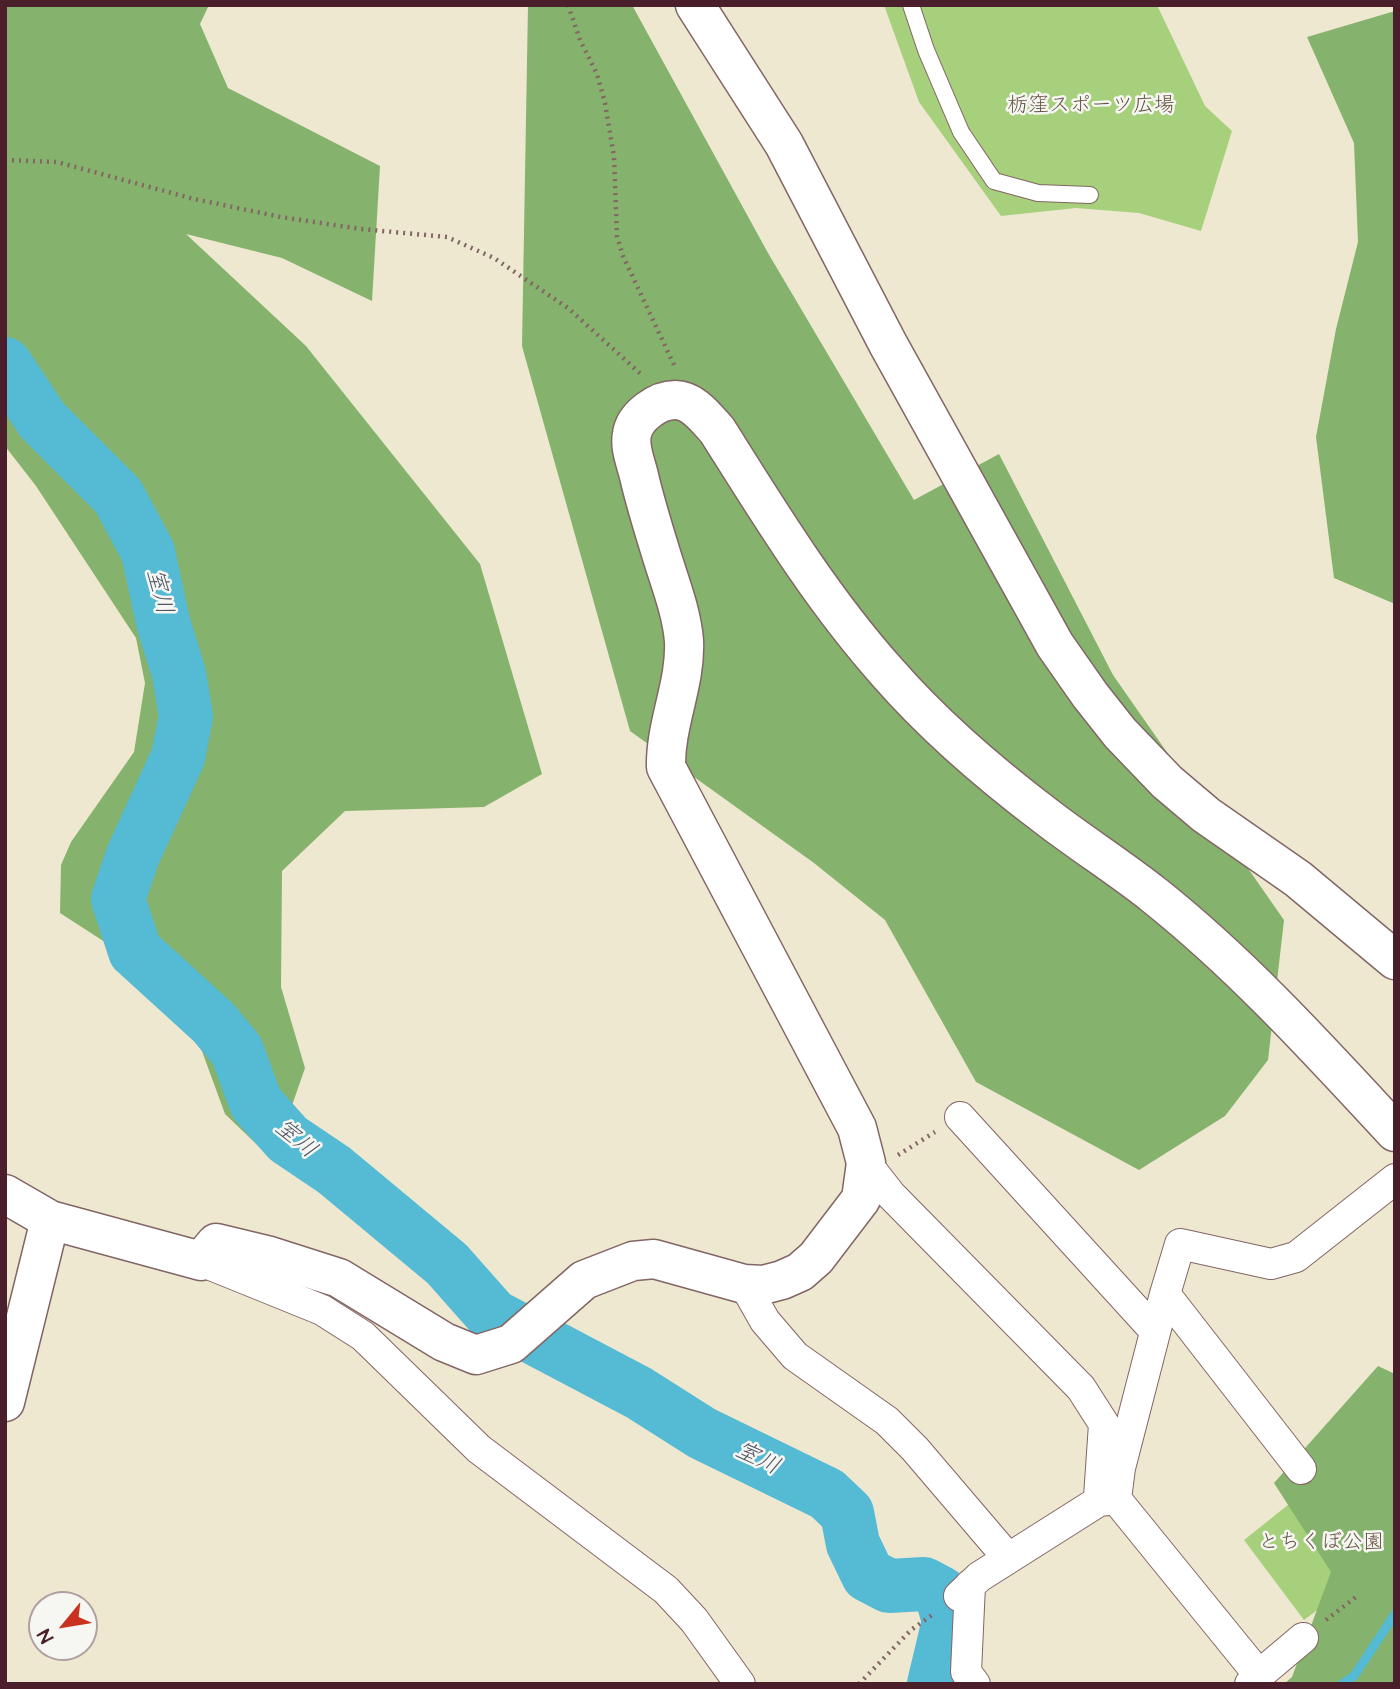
<!DOCTYPE html>
<html>
<head>
<meta charset="utf-8">
<style>
	body { margin:0 }
	#map { position:relative; width:1400px; height:1689px; overflow:hidden; background:#eee8d0; font-family:"Architects Daughter",sans-serif }
	canvas { display:block }
	.frame { position:absolute; inset:0; border:7px solid #4a1f2b; pointer-events:none }
	.north { position:absolute; left:28px; top:1591px; width:70px; height:70px; box-sizing:border-box; background:#f6f6f2; border:2px solid #b1a0a2; border-radius:50%; rotate:240deg; font-size:19px; font-weight:700; line-height:28px; text-align:center; color:#4a1f2b }
	.north::after { content:''; display:block; margin:auto; width:24px; height:32px; background:#c8321e; clip-path:polygon(50% 0,100% 100%,50% 72%,0 100%) }
</style>
</head>
<body>
<div id="map">
<canvas width="1400" height="1689"></canvas>
<div class="frame"></div>
<div class="north">N</div>
</div>
<script>
const context = document.querySelector('canvas').getContext('2d');
context.lineJoin = 'round';
function paint(path, color) {
  context.fillStyle = color;
  context.fill(path, 'evenodd');
}
function trace(path, color, width, dash) {
  context.strokeStyle = color;
  context.lineWidth = width;
  context.lineCap = dash ? 'butt' : 'round';
  context.setLineDash(dash || []);
  context.stroke(path);
}
function label(font, color, halo, rows, align = 'center') {
  context.font = font + ' "Architects Daughter","Klee One",sans-serif';
  context.lineWidth = 5;
  context.setLineDash([]);
  context.textBaseline = 'middle';
  context.strokeStyle = halo;
  context.fillStyle = color;
  for (const [text, x, y, turn = 0] of rows) {
    context.save();
    context.translate(x, y);
    context.rotate((+turn || 0) * Math.PI / 180);
    context.textAlign = isNaN(turn) ? turn : align;
    if (halo) context.strokeText(text, 0, 0);
    context.fillText(text, 0, 0);
    context.restore();
  }
}
paint(new Path2D(`
	M884,5H1157L1205,106L1232,131L1201,231L1139,213L1076,208L1001,216L919,102Z
	M1338,1465L1395,1552L1304,1620L1244,1540Z`), '#a7d07c');
paint(new Path2D(`
	M5,5H209L200,24L228,88L380,166L372,301L282,258L186,234L306,346L480,564L542,774L484,807L345,811L282,871L281,987L305,1068L273,1160L225,1114L199,1043L111,946L60,913L61,865L71,842L134,752L145,683L136,638L36,486L5,446Z
	M528,5H632L768,253L914,500L999,454L1113,675L1284,920L1268,1060L1225,1116L1139,1170L976,1082L885,920L814,863L630,731L522,346Z
	M1395,11V604L1334,578L1316,437L1336,329L1358,242L1354,143L1307,37Z
	M1378,1366L1395,1374V1684H1284L1292,1677L1331,1572L1274,1483Z`), '#85b26c');
trace(new Path2D(`
	M1342,1684L1354,1676L1395,1614`), '#55bad4', 9);
trace(new Path2D(`
	M5,364L42,420L118,496L148,552L163,622L179,674L186,716L178,757L133,855L118,899L135,951L214,1023L237,1051L256,1103L288,1139L334,1170L447,1264L493,1316L639,1393L702,1433L827,1494L847,1513L853,1544L868,1575L889,1586L924,1584L941,1593L949,1621L934,1684`), '#55bad4', 54);
const lane = new Path2D(`
	M911,5L926,50L961,132L994,181L1038,193L1090,195`);
const street = new Path2D(`
	M960,1117L1155,1331
	M866,1163L891,1195L1081,1388L1104,1424L1099,1497
	M201,1261L322,1310L363,1336L479,1449L666,1590L694,1620L740,1684
	M744,1284L765,1321L795,1356L887,1421L915,1449L1008,1558
	M1165,1294L1301,1469
	M1116,1499L1259,1675L1250,1684
	M970,1585L966,1672L975,1684
	M959,1596L979,1577L1099,1501L1116,1499L1120,1468L1165,1294L1180,1244L1271,1264L1296,1257L1395,1179
	M1259,1675L1303,1638`);
const secondary = new Path2D(`
	M695,5L784,144L888,344L1055,645L1090,695L1120,733L1167,782L1206,815L1298,879L1395,960
	M5,1194L50,1220L201,1261L216,1243L270,1256L339,1278L444,1342L476,1355L511,1344L584,1280L633,1261L654,1259L744,1284L763,1285L782,1280L800,1272L816,1258L861,1199L866,1163L857,1128L666,767C665,724 686,684 684,641C682,615 672,588 664,563C655,534 646,506 639,476C636,463 629,447 632,434C635,416 658,400 675,400C693,400 706,418 717,430C770,514 821,598 887,672C934,726 990,774 1047,817C1082,844 1120,868 1154,895C1242,965 1319,1050 1395,1132
	M5,1402L50,1220`);
trace(lane, '#836565', 18);
trace(street, '#836565', 32);
trace(secondary, '#836565', 41);
trace(new Path2D(`
	M568,5L580,40L597,74L605,103L614,157L617,236L623,256L675,367
	M5,160L57,162L194,199L281,217L361,229L447,237L494,258L568,308L643,376
	M898,1155L935,1132
	M1326,1620L1356,1597
	M859,1684L911,1630L935,1613`), '#836565', 4.5, [2, 5]);
trace(lane, '#fff', 16);
trace(street, '#fff', 30);
trace(secondary, '#fff', 38);
label('21px', '#665443', '#f6f6f2', [
	["栃窪スポーツ広場",1091,107],
	["とちくぼ公園",1321,1544]
]);
label('italic 23px', '#4e5566', '#f6f6f2', [
	["室川",158,592,76],
	["室川",295,1140,40],
	["室川",757,1460,26]
]);
</script>
</body>
</html>
